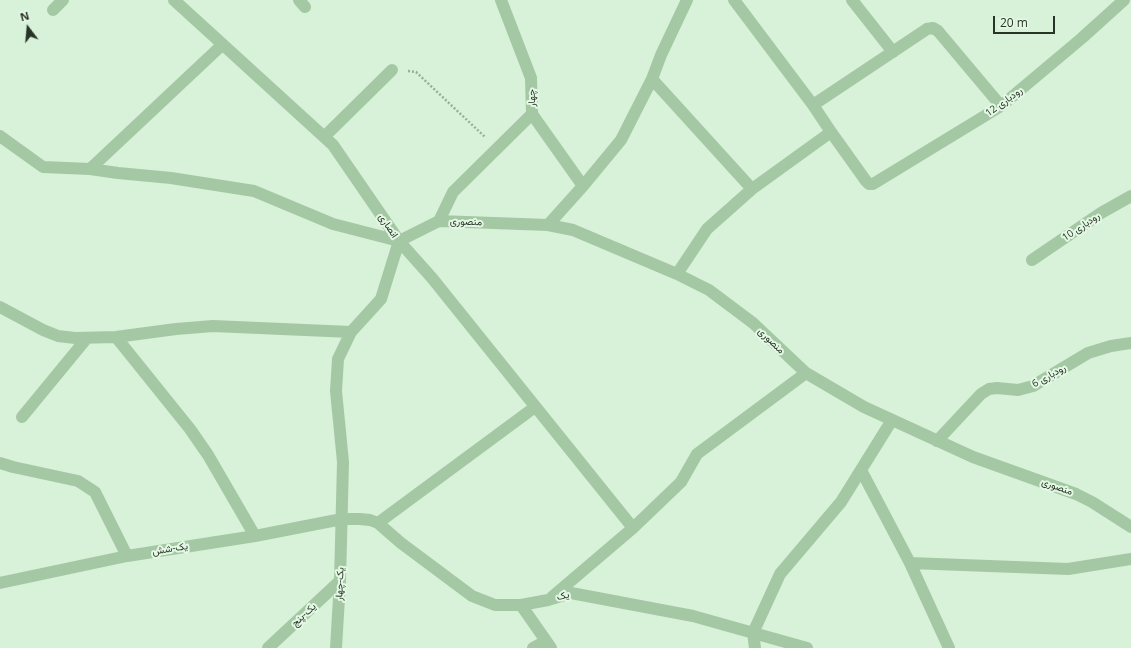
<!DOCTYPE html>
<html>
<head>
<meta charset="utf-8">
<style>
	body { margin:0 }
	#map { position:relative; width:1131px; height:648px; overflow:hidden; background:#d8f1d9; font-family:"Open Sans",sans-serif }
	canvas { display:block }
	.north { position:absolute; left:8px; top:8px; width:40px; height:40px; -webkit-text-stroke:3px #e4f9e5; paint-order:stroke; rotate:344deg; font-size:11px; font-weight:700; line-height:16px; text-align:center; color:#283426 }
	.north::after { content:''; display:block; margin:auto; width:14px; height:18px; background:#283426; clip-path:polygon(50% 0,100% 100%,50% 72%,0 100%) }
	.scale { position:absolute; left:993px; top:16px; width:62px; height:18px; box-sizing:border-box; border:2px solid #283426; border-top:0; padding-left:5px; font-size:12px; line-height:14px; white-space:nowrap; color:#283426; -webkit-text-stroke:3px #e4f9e5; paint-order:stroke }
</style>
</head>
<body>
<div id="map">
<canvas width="1131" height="648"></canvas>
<div class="north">N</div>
<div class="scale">20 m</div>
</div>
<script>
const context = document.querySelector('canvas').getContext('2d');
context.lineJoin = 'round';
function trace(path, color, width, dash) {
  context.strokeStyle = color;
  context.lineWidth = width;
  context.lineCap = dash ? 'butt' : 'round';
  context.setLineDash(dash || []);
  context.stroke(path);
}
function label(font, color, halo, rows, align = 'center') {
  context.font = font + ' "Open Sans",Vazirmatn,sans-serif';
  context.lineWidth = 4;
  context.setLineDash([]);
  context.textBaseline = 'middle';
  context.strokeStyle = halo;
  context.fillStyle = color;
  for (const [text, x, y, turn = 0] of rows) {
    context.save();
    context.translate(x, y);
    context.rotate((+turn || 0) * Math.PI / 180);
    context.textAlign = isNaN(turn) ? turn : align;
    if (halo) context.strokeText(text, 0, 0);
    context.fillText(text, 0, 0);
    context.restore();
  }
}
trace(new Path2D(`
	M408,71L416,72L485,137`), '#90b48f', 2.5, [2, 2]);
trace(new Path2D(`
	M174,0L333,145L399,241L381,299L351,332L338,359L336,391L343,462L340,581L336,648
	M299,0L305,7
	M501,0L531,78L532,114L583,186
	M734,0L813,105
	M852,0L893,52
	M53,10L63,0
	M652,79L752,189
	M831,132L866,181L869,184H873L1001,106L1082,38L1124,0
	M0,136L43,167L90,169L118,173L171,178L254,191L333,224L399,241L432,278L633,528
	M324,137L392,70
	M90,169L222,45
	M439,221L453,192L532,114
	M548,225L583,186L621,140L652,79L661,55L687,0
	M399,241L439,221L548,225L573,230L677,274L709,290L753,323L806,373L864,407L973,457L1076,494L1092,502L1131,527
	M1032,260L1101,213L1131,196
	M677,274L707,229L752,189L831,132L813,105L927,29L933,28L938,31L1001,106
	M0,307L43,330L58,336L75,338L116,337L176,329L213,326L351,332
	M116,337L190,429L208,455L255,536
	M22,417L87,338
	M937,441L981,394L989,389L997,388L1018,390L1033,386L1088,353L1111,346L1131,343
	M0,463L13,467L78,481L95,492L127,556
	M861,470L910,563L1068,569L1131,559
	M378,523L535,407
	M910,563L949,648
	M0,583L127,556L255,536L342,519H360L370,520L378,523L401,543L472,596L495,605H521L548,600L571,593L693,616L807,648
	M552,597L633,528L681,482L697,454L806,373
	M521,605L551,648
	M268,648L340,581
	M533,648L546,641
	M755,648L753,633L780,574L841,502L892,420`), '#a5c8a4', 12);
label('10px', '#283426', '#e4f9e5', [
	["چهار",532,98,-91],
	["رودباری 12",1004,102,-36],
	["منصوری",466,222,2],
	["انصاری",388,226,56],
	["رودباری 10",1081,227,-34],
	["منصوری",771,341,44],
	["رودباری 6",1049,376,-29],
	["منصوری",1057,487,20],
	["یک-شش",170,549,-9],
	["یک-چهار",340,584,-87],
	["یک",563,596,-13],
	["یک-پنج",304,615,-43]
]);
</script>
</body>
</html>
